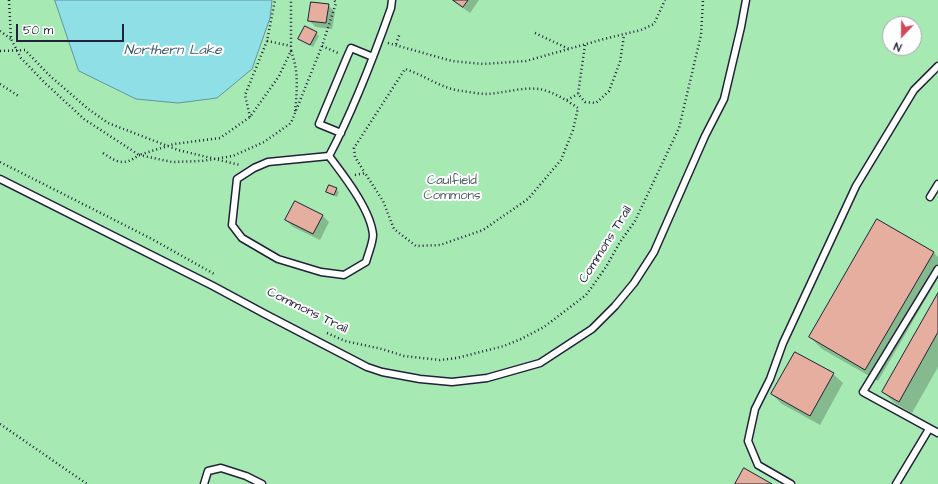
<!DOCTYPE html>
<html>
<head>
<meta charset="utf-8">
<style>
	body { margin:0 }
	#map { position:relative; width:938px; height:484px; overflow:hidden; background:#faefec; font-family:"Architects Daughter",sans-serif }
	canvas { display:block }
	.north { position:absolute; left:882px; top:16px; width:40px; height:40px; box-sizing:border-box; background:#fff; border:1px solid #a7a7b1; border-radius:50%; rotate:202deg; font-size:11px; font-weight:700; line-height:16px; text-align:center; color:#22223b }
	.north::after { content:''; display:block; margin:auto; width:14px; height:18px; background:#d1495b; clip-path:polygon(50% 0,100% 100%,50% 72%,0 100%) }
	.scale { position:absolute; left:16px; top:24px; width:108px; height:18px; box-sizing:border-box; border:2px solid #22223b; border-top:0; padding-left:5px; font-size:12px; line-height:14px; white-space:nowrap; color:#22223b; -webkit-text-stroke:3px #fff; paint-order:stroke }
</style>
</head>
<body>
<div id="map">
<canvas width="938" height="484"></canvas>
<div class="north">N</div>
<div class="scale">50 m</div>
</div>
<script>
const context = document.querySelector('canvas').getContext('2d');
context.lineJoin = 'round';
function paint(path, color) {
  context.fillStyle = color;
  context.fill(path, 'evenodd');
}
function trace(path, color, width, dash) {
  context.strokeStyle = color;
  context.lineWidth = width;
  context.lineCap = dash ? 'butt' : 'round';
  context.setLineDash(dash || []);
  context.stroke(path);
}
function label(font, color, halo, rows, align = 'center') {
  context.font = font + ' "Architects Daughter",sans-serif';
  context.lineWidth = 4;
  context.setLineDash([]);
  context.textBaseline = 'middle';
  context.strokeStyle = halo;
  context.fillStyle = color;
  for (const [text, x, y, turn = 0] of rows) {
    context.save();
    context.translate(x, y);
    context.rotate((+turn || 0) * Math.PI / 180);
    context.textAlign = isNaN(turn) ? turn : align;
    if (halo) context.strokeText(text, 0, 0);
    context.fillText(text, 0, 0);
    context.restore();
  }
}
paint(new Path2D(`
	M0,0H938V484H0ZM890,24H914V48H890Z`), '#a7e9b3');
const water = new Path2D(`
	M55,0H272L270,18L252,69L217,98L178,103L136,99L79,71Z`);
paint(water, '#8ee0e6');
trace(water, '#6394a2', 1);
paint(new Path2D(`
	M452,0H479L470,13Z
	M328,5L335,12L332,29L316,27L309,21Z
	M316,33L319,36L313,47L299,39Z
	M336,189L339,192L337,197L330,194L327,191Z
	M322,215L329,222L320,240L293,227L286,220Z
	M933,252L938,257V278L878,381L822,349L810,337Z
	M938,295V367L912,413L896,404L883,392Z
	M833,374L843,383L820,425L782,404L772,394Z`), '#0003');
const building = new Path2D(`
	M453,0H468L463,7Z
	M311,2L329,4L326,23L308,21Z
	M305,26L317,32L310,45L298,39Z
	M329,185L337,188L334,195L326,192Z
	M295,201L323,215L313,234L285,220Z
	M877,219L934,252L865,370L809,337Z
	M938,293V332L899,402L882,392Z
	M795,352L834,373L810,416L771,394Z
	M744,468L772,484H735Z`);
paint(building, '#e6ae9e');
trace(building, '#22223b', 1);
const lane = new Path2D(`
	M341,133L319,124L347,57L351,48L373,57
	M329,156L268,162L254,168L237,179L232,225L242,238L278,259L321,272L344,275L366,262C368,254 373,243 373,235C371,210 344,176 329,156C354,109 373,59 391,8L392,0
	M0,179L213,286L265,314L367,367L382,372L420,379L452,382L487,378L540,363L592,329L615,306L634,283L654,252L705,136L724,99L741,27L746,0
	M930,197L938,184
	M938,269L863,392L938,433
	M204,484L208,471L221,468L246,476L262,484
	M791,484L758,465L748,441L755,409L770,379L783,343L856,186L914,90L938,66
	M896,484L929,429`);
trace(lane, '#22223b', 9);
trace(new Path2D(`
	M9,0L11,39L21,58L45,83L84,119L139,155L174,144L220,138L250,117L279,76L291,51V0
	M0,31L11,39
	M535,33L569,49
	M267,41L291,46
	M388,43L452,61L483,64L526,61L604,39L641,30L654,24L665,0
	M396,44L400,33
	M585,45L578,94L585,102L596,103L609,91L620,62L624,35
	M322,46L338,53
	M0,51L25,50L50,76L87,108L108,123L178,150L240,165
	M291,51C299,71 297,91 295,112
	M0,84L20,97
	M567,100L578,94
	M250,117L245,95L267,41L275,0
	M103,153C118,163 124,166 139,155L172,162L202,161L233,156L264,142L291,123L322,46L336,3L334,0
	M0,162L150,238L216,275
	M355,175L365,173L383,201L394,229L416,246L440,245L483,230L528,199L561,160L573,130L578,108C568,101 552,91 539,89C522,87 504,93 487,94C479,94 470,92 462,91C442,89 424,75 405,69L354,148L355,157L365,173
	M327,333L345,341L382,349L404,356L440,360L457,358L504,346L521,339L544,327L586,295L606,267L620,242L635,221L679,128L701,35L703,0
	M0,424L87,484`), '#22223b', 2.5, [1, 3]);
trace(lane, '#fff', 6);
label('13px', '#4a5e5f', '#fff', [
	["Caulfield",452,181],
	["Commons",452,196]
]);
label('13px', '#22223b', '#fff', [
	["Commons Trail",606,245,-58],
	["Commons Trail",307,311,26]
]);
label('italic 14px', '#425b6e', '#fff', [
	["Northern Lake",173,51]
]);
</script>
</body>
</html>
